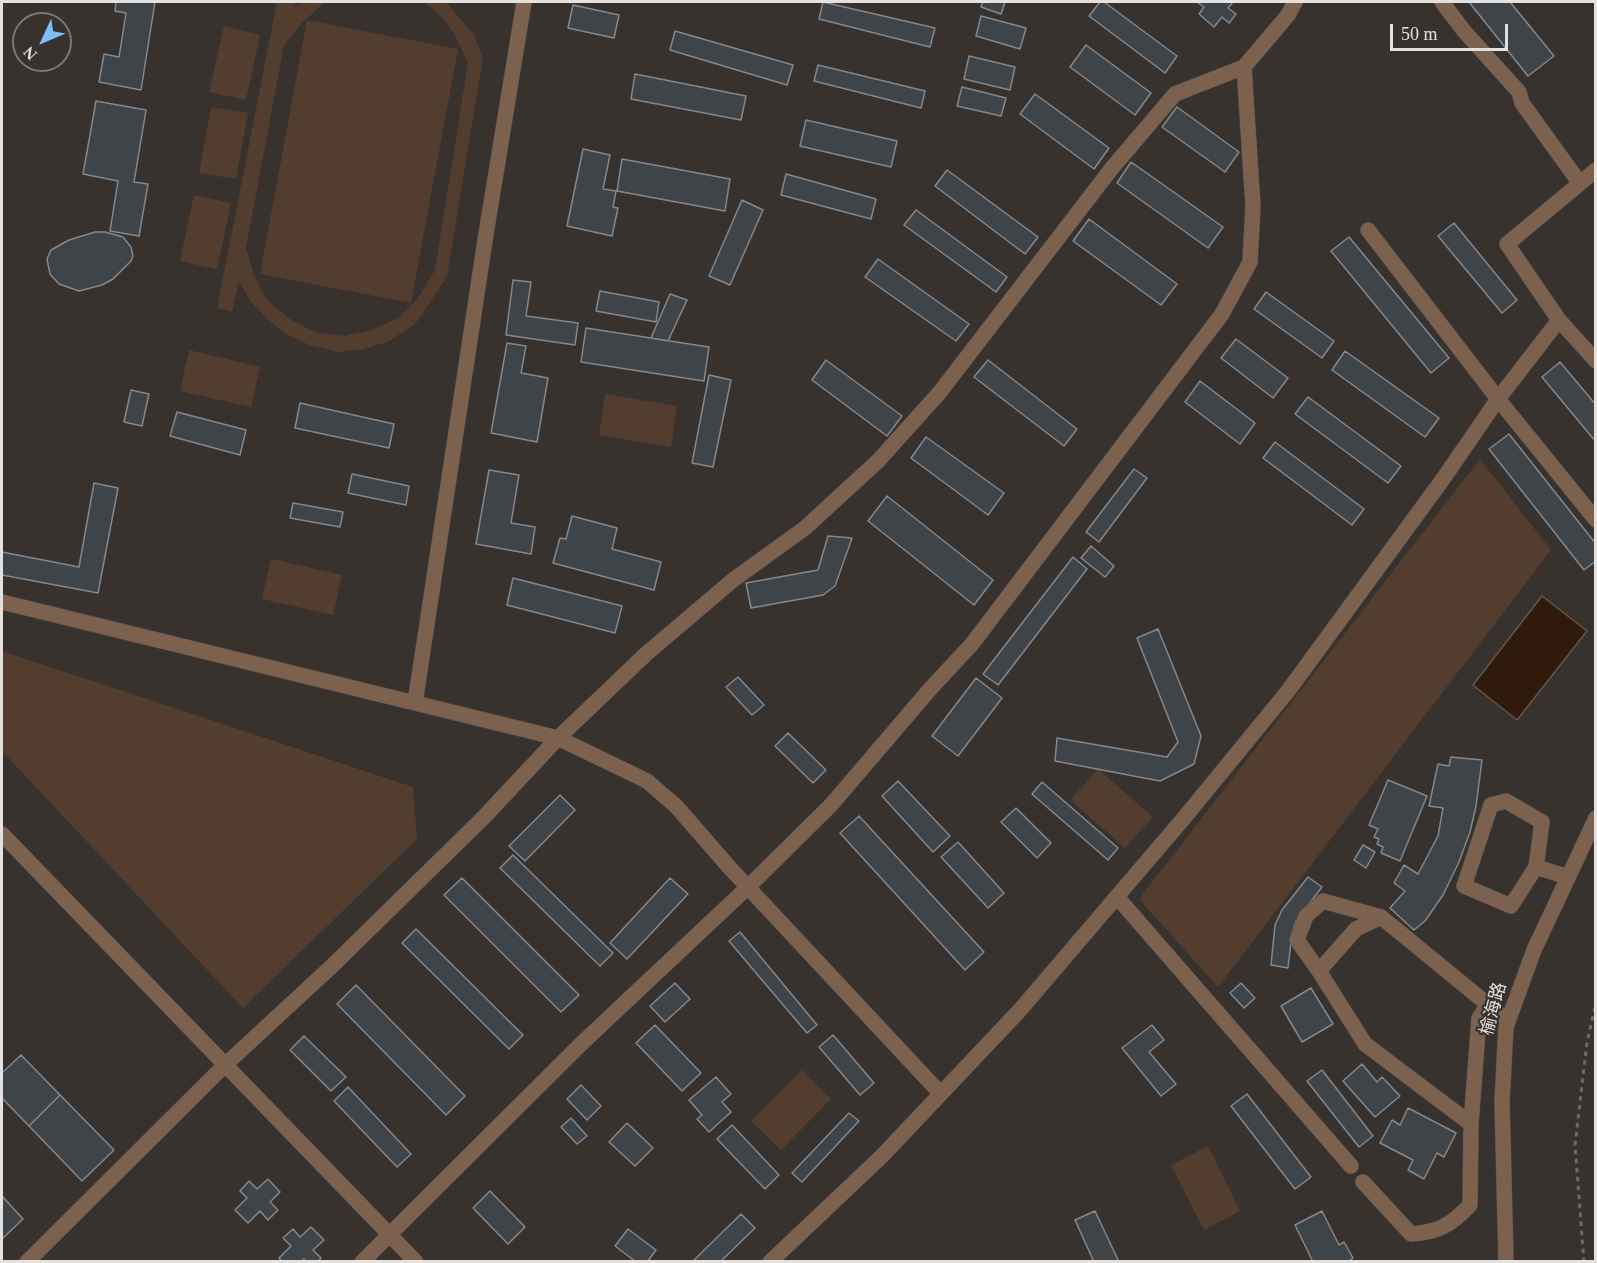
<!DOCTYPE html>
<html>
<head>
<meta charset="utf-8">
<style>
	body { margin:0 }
	#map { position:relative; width:1597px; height:1263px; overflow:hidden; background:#38322f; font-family:"Times New Roman",serif }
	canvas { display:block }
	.frame { position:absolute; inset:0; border:3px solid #e5e1de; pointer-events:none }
	.north { position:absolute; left:12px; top:12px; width:60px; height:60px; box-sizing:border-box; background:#38322f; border:2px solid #7d7875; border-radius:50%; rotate:226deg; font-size:16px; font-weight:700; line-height:24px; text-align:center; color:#e5e1de }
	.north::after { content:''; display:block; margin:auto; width:21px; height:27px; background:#7fbdf9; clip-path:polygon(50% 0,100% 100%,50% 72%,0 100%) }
	.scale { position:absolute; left:1390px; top:24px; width:118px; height:27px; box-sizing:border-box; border:3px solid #e5e1de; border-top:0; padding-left:8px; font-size:18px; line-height:21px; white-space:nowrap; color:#e5e1de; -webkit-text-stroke:4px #38322f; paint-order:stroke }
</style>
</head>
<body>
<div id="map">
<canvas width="1597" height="1263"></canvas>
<div class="frame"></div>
<div class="north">N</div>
<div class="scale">50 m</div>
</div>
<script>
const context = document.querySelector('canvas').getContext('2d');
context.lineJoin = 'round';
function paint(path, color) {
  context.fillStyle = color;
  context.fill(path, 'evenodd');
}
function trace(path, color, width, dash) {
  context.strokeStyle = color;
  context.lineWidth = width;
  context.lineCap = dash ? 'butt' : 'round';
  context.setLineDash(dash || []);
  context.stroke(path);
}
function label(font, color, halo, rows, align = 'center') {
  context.font = font + ' "Times New Roman","Noto Sans SC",serif';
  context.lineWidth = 4.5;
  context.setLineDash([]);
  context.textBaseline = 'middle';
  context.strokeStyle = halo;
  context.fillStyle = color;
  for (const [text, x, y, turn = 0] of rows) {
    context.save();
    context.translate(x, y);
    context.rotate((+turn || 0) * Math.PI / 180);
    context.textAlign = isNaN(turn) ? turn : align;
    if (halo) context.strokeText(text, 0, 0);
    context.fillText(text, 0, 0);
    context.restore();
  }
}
paint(new Path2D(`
	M277,2H295L294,8L302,2H325L300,25L284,45L246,248L254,276L268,301L291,320L317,333L345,336L372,330L398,318L418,298L435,270L468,63C457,36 447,19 424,2H446L474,35L483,58L447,277L416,323L390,341L364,349L339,352L309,345L284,333L267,319L251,302L239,281L232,312L217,308Z
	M307,20L458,49L411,303L260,274Z
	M224,26L260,35L246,100L209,92Z
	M211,107L248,113L236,179L199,173Z
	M194,195L231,203L217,269L180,261Z
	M189,350L260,367L251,407L180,391Z
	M605,394L677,406L671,447L599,435Z
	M1480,459L1551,550L1218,987L1139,899Z
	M271,559L342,575L333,615L262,599Z
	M2,651L413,787L417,839L243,1008L2,751Z
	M1098,769L1153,817L1125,848L1070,800Z
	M802,1070L831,1099L781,1150L751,1121Z
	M1208,1146L1240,1211L1204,1230L1171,1165Z`), '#533d2e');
const water = new Path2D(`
	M1542,596L1587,631L1517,720L1473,685Z`);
paint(water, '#2f1a0b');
trace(water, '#66564a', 1.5);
const building = new Path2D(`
	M116,2H155L141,90L99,82L104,54L119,57L126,13L115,11Z
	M823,2L935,28L930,47L819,19Z
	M983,2H1005L1001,14L981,7Z
	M1100,2H1104L1177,56L1165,73L1089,16Z
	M1197,2H1233L1228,8L1236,14L1229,23L1222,17L1214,27L1199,14L1204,7Z
	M1469,2H1510L1554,56L1528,76Z
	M573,5L619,15L614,38L568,28Z
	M981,16L1026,28L1020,49L976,36Z
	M675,31L793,65L787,85L670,50Z
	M1086,45L1151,93L1135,115L1070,67Z
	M969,56L1015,67L1010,90L964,79Z
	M818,65L925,91L921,108L814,81Z
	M635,74L746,96L741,120L631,99Z
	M962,87L1006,98L1001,116L957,106Z
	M1035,94L1109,148L1094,169L1020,114Z
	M96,101L146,110L134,182L148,184L139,236L110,231L118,181L83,174Z
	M1177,107L1239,152L1225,172L1162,127Z
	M806,120L897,141L891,167L800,146Z
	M583,149L610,155L603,189L616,191L613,207L618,208L612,236L567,226Z
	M622,159L730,179L725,211L617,191Z
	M1131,162L1223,227L1208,248L1117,183Z
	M947,170L1038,237L1025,254L935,186Z
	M786,174L876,199L871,219L781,195Z
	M742,200L763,210L730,285L709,276Z
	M916,210L1007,277L996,292L904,225Z
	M1089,219L1177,284L1161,305L1073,241Z
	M1454,223L1517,300L1502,313L1438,236Z
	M95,232H105L123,237L131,247L133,256L131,261L113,279L102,285L79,291L59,284L50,274L47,259L51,250L69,240Z
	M1349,237L1449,358L1431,373L1331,251Z
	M878,259L969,324L956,341L865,277Z
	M513,280L531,282L526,316L578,323L575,345L506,335Z
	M600,291L659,302L656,322L596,311Z
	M1266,292L1334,341L1322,358L1254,309Z
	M670,294L687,300L668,341L651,338Z
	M586,328L709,347L704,381L581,362Z
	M1236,339L1288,378L1273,398L1221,358Z
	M507,343L526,346L521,373L548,378L537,442L491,433Z
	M1345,351L1439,418L1425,437L1332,370Z
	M826,360L902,416L887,436L812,380Z
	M988,360L1077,429L1064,446L974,377Z
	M1560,362L1596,405V442L1542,377Z
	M709,375L731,380L713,467L692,463Z
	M1200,381L1255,423L1240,444L1185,402Z
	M131,390L149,394L142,426L124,422Z
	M1308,397L1401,466L1388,483L1295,414Z
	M300,403L394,424L389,448L295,428Z
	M177,412L246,430L240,455L170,436Z
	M1509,434L1596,544V561L1584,570L1489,449Z
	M926,437L1004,493L988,515L911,458Z
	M1275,442L1364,509L1352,525L1263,458Z
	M1134,469L1147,478L1099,542L1086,532Z
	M489,470L519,475L511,523L535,527L531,554L476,544Z
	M352,474L409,486L406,505L348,493Z
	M94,483L118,488L98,593L2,575V552L79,567Z
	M887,496L993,580L974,605L868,521Z
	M293,503L343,512L340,527L290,518Z
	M572,516L617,528L612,549L661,562L654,590L553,563L560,538L566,539Z
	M828,536L852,538L835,586L823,595L751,608L746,583L818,570Z
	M1091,546L1114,566L1105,577L1081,558Z
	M1073,557L1087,569L998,685L983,674Z
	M513,578L622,606L615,633L507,605Z
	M1158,629L1201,736L1194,764L1160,781L1055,761L1057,738L1167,757L1178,742L1137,638Z
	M738,677L764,705L752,715L726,687Z
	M976,678L1002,698L958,756L932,736Z
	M788,733L826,770L813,783L775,746Z
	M1451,757L1482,760L1476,806L1470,832L1459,862L1443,895L1425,921L1414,930L1390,908L1405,891L1394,883L1404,865L1418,874L1438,836L1443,808L1429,806L1438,764L1449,766Z
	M1388,780L1427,796L1400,861L1381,853L1383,847L1377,844L1379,839L1374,837L1378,829L1369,825Z
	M898,781L950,836L933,852L882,796Z
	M1042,782L1118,848L1108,860L1032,794Z
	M560,795L575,810L525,861L509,846Z
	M1016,808L1051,843L1037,858L1001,822Z
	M859,816L984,952L965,970L840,833Z
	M958,842L1004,893L988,908L941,857Z
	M1363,845L1375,852L1366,868L1354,860Z
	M513,855L613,953L600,966L500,868Z
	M1308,877L1322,887L1296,921L1292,933L1288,968L1271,965L1275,925L1282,910Z
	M462,878L579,995L561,1012L444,895Z
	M670,878L688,894L627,959L610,943Z
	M416,929L523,1035L509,1049L402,943Z
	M740,932L817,1025L807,1033L729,941Z
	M675,983L690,999L665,1022L650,1006Z
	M1241,983L1255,998L1244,1008L1230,993Z
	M356,985L465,1096L446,1115L337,1004Z
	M1311,988L1333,1024L1302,1042L1281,1006Z
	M655,1025L701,1073L682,1091L636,1043Z
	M1152,1025L1164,1040L1149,1052L1176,1084L1161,1096L1122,1048Z
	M833,1035L874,1083L860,1095L819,1047Z
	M304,1036L346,1077L331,1091L290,1050Z
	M21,1055L60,1095L29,1126L2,1098V1071L3,1072Z
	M1362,1064L1377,1082L1382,1077L1400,1096L1375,1117L1343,1081Z
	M1322,1070L1373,1136L1359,1147L1307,1081Z
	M716,1077L731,1094L722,1102L731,1112L709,1132L697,1119L702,1115L689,1100Z
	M581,1085L601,1106L587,1120L567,1099Z
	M348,1087L411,1154L397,1167L334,1101Z
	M1247,1094L1311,1177L1295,1189L1231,1106Z
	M60,1095L114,1150L82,1181L29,1126Z
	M1408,1108L1456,1133L1444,1157L1437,1153L1424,1179L1408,1170L1413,1160L1380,1143L1392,1120L1400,1125Z
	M849,1113L859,1121L802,1182L792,1173Z
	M571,1118L587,1136L577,1144L561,1127Z
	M627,1123L653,1148L635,1166L609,1142Z
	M732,1125L779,1175L765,1189L717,1139Z
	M268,1179L280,1192L270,1202L278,1210L268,1220L260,1211L248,1223L235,1210L247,1198L240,1191L249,1181L257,1189Z
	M490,1191L525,1227L508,1244L473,1208Z
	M2,1196L23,1219L3,1238L2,1237Z
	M1095,1211L1119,1262H1094L1075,1220Z
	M1322,1211L1339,1245L1344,1242L1353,1258L1348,1262H1313L1295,1225Z
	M741,1214L755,1228L720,1262H692Z
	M311,1227L324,1240L313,1250L321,1258L318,1262H306L304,1259L301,1262H282L279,1258L291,1246L283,1238L293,1229L300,1237Z
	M628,1229L656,1250L647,1262H636L615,1246Z`);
paint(building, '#3f4449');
trace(building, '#83888d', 1.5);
const minor = new Path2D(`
	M1442,2L1464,31L1519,92L1522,103L1579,182
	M1244,67L1288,15L1295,2
	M1596,170L1507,244L1559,320L1596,361
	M1368,230L1498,399L1596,520
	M2,602L558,738L646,654L733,580L805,528L878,461L940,392L1112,168L1175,94L1244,67L1253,206L1250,262L1222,314L972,644L931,688L831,805L748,887L581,1044L362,1262
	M415,703L486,234L524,2
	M2,834L416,1262
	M1536,867L1511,906L1464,886L1491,805L1506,801L1542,822L1536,867L1568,877
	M1117,897L1351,1166
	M1319,971L1297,940L1306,916L1323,901L1381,917
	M1471,1124L1365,1044L1319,971L1356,929L1381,917L1508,1021
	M1363,1182L1411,1234C1439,1232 1451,1225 1470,1205L1471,1124L1479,1018L1488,1004
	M27,1262L225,1065L332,966L484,817L558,738L647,781L676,806L729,867L941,1094
	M770,1262L882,1156L1020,1010L1184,818L1288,691L1443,479L1498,399L1559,320
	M1506,1262L1502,1101L1506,1027L1534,950L1596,818`);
trace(minor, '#544e4b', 16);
trace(new Path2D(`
	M1584,1262L1575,1145L1587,1042L1596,1003`), '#6f6966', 3, [4.5, 4.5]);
trace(minor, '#7d614f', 15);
label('18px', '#e5e1de', '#38322f', [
	["榆海路",1494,1009,-75]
]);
</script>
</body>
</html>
